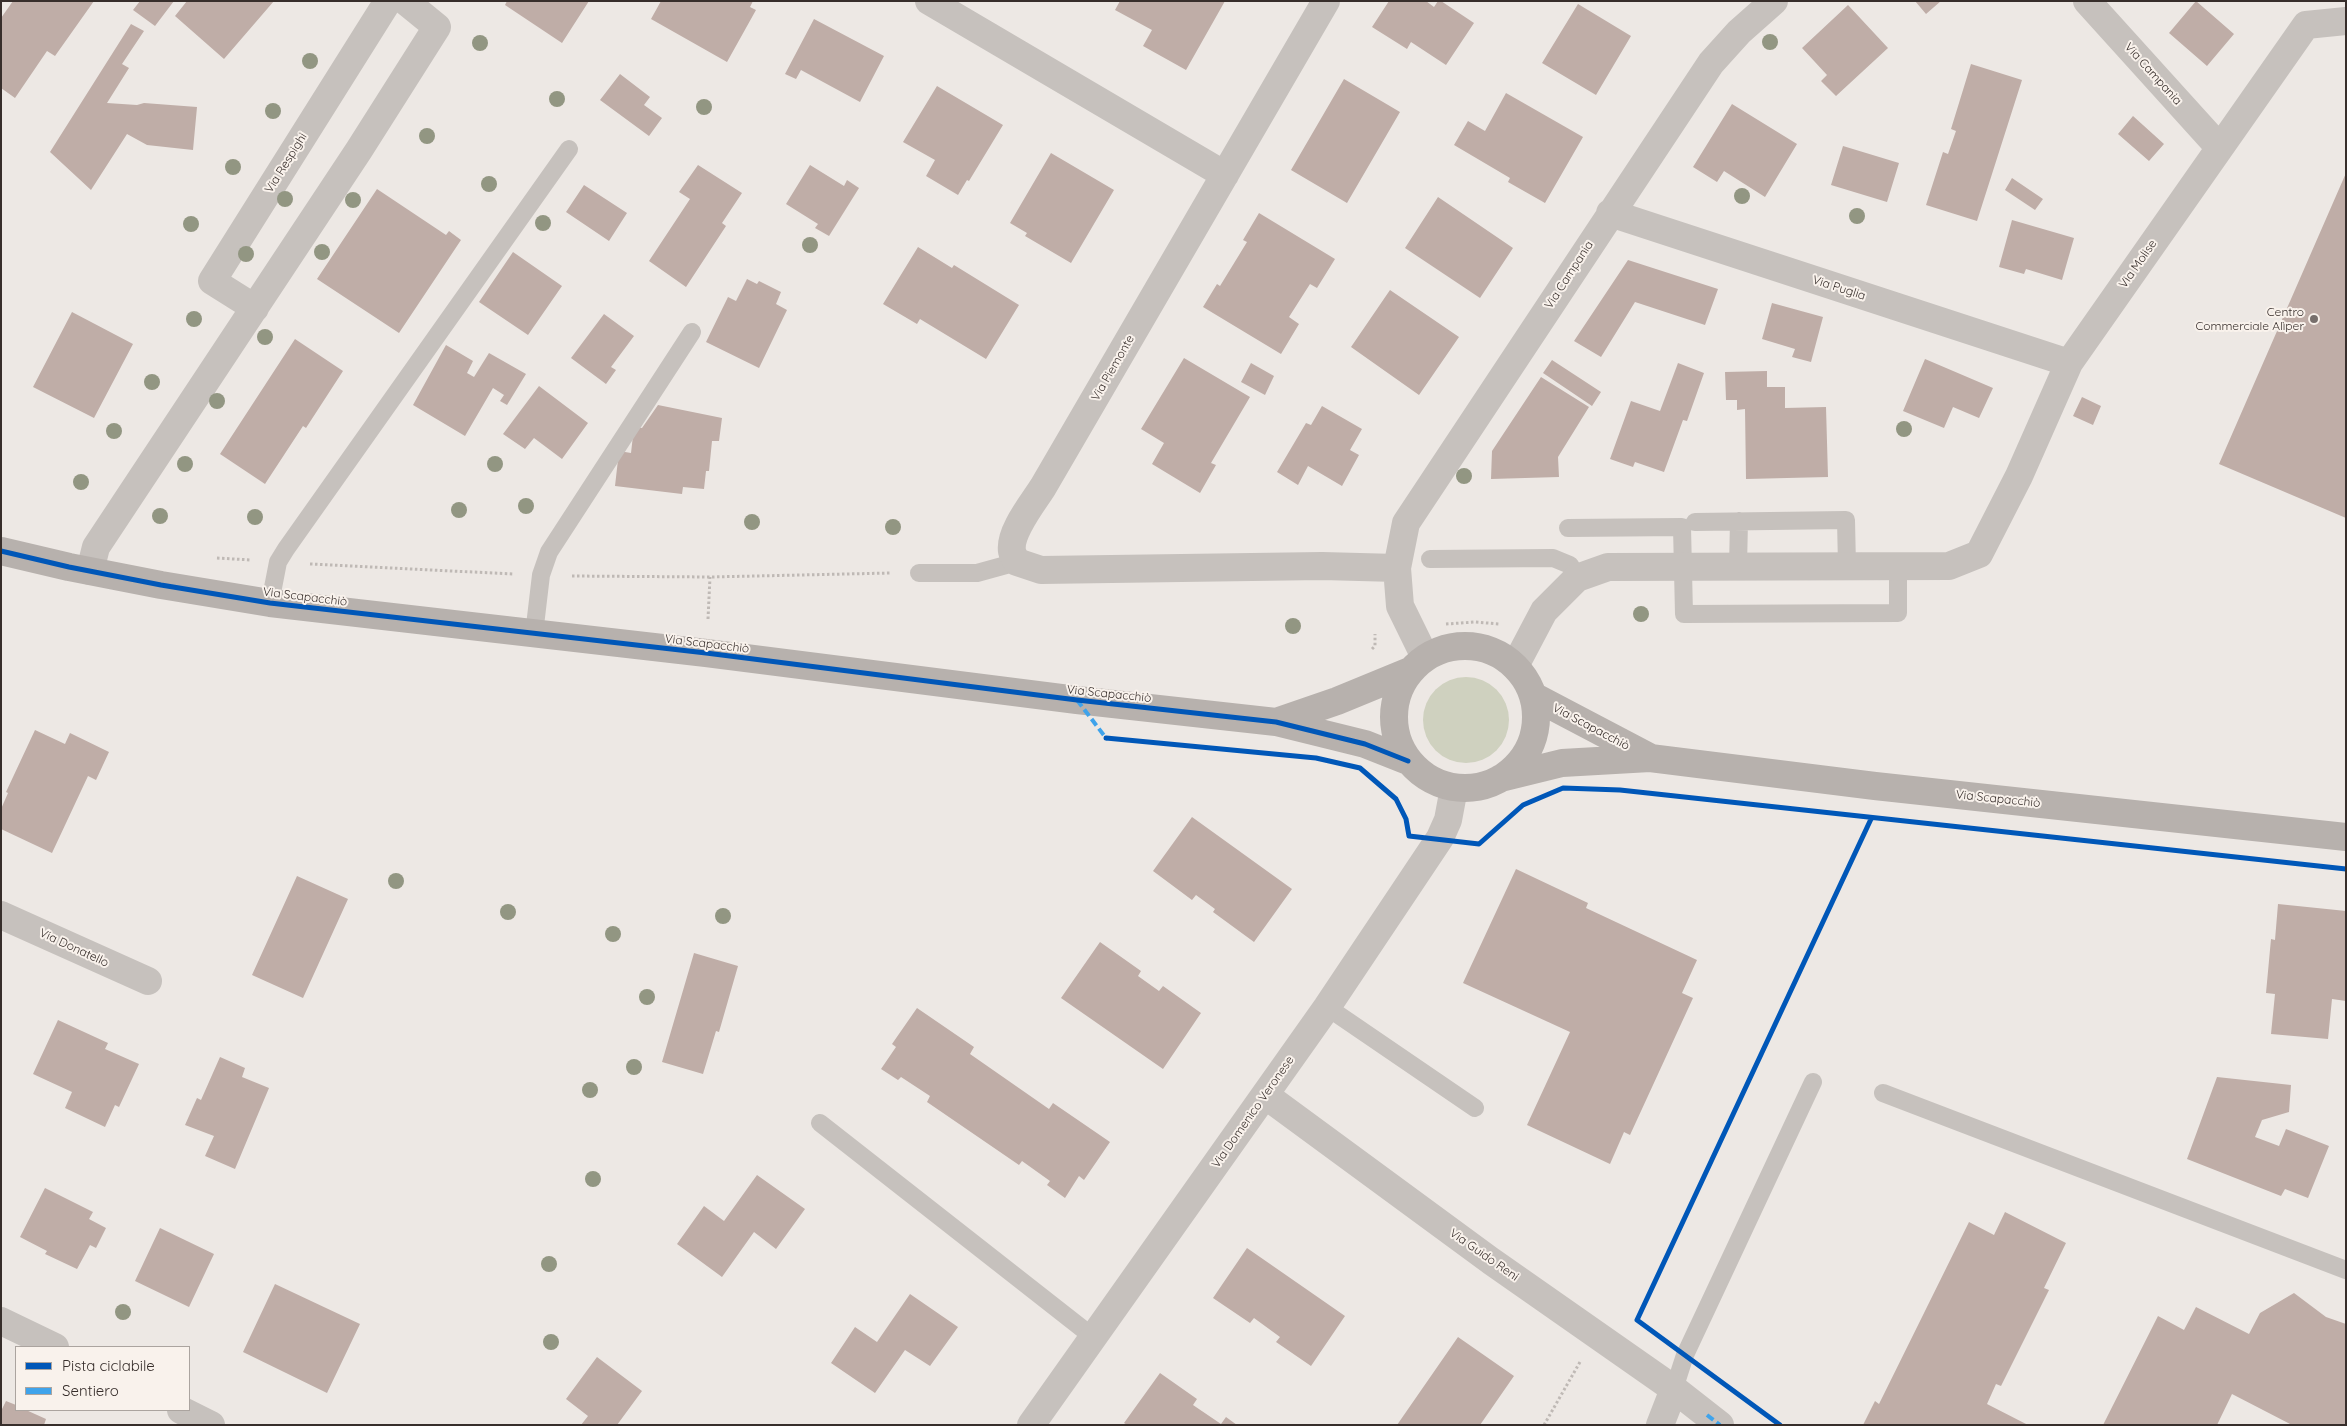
<!DOCTYPE html>
<html>
<head>
<meta charset="utf-8">
<style>
	body { margin:0 }
	#map { position:relative; width:2347px; height:1426px; overflow:hidden; background:#ede8e4; font-family:Quicksand,sans-serif }
	canvas { display:block }
	.frame { position:absolute; inset:0; border:2px solid #372e2b; pointer-events:none }
	.legend { position:absolute; left:15px; top:1346px; width:175px; height:65px; box-sizing:border-box; background:#f9f2ec; border:1px solid #aba49f; margin:0; padding:6px 9px; list-style:none; font-size:15px; color:#372e2b }
	.legend li { display:flex; align-items:center; gap:10px; height:25px }
	.legend b { width:25px; border:1px solid #aba49f }
</style>
</head>
<body>
<div id="map">
<canvas width="2347" height="1426"></canvas>
<div class="frame"></div>
<ul class="legend">
<li><b style="height:6px;background:#0057b8"></b>Pista ciclabile</li>
<li><b style="height:6px;background:#3fa3eb"></b>Sentiero</li>
</ul>
</div>
<script>
const context = document.querySelector('canvas').getContext('2d');
context.lineJoin = 'round';
function paint(path, color) {
  context.fillStyle = color;
  context.fill(path, 'evenodd');
}
function trace(path, color, width, dash) {
  context.strokeStyle = color;
  context.lineWidth = width;
  context.lineCap = dash ? 'butt' : 'round';
  context.setLineDash(dash || []);
  context.stroke(path);
}
function label(font, color, halo, rows, align = 'center') {
  context.font = font + ' Quicksand,sans-serif';
  context.lineWidth = 4;
  context.setLineDash([]);
  context.textBaseline = 'middle';
  context.strokeStyle = halo;
  context.fillStyle = color;
  for (const [text, x, y, turn = 0] of rows) {
    context.save();
    context.translate(x, y);
    context.rotate((+turn || 0) * Math.PI / 180);
    context.textAlign = isNaN(turn) ? turn : align;
    if (halo) context.strokeText(text, 0, 0);
    context.fillText(text, 0, 0);
    context.restore();
  }
}
paint(new Path2D(`
	M1423 720a43 43 0 1 1 86 0a43 43 0 1 1-86 0Z`), '#cfd1bf');
paint(new Path2D(`
	M13,1H94L55,56L47,51L15,98L1,88V18Z
	M140,1H174L155,26L133,10Z
	M187,1H274L224,59L175,16Z
	M507,1H589L562,43L505,5Z
	M661,1H753L750,7L756,10L727,62L651,19Z
	M1120,1H1225L1186,70L1143,46L1152,30L1115,10Z
	M1389,1H1426L1434,7L1438,1H1441L1474,23L1446,65L1411,42L1407,49L1372,27Z
	M1915,1H1941L1926,14Z
	M2196,1L2234,34L2207,66L2169,33Z
	M1578,4L1631,36L1596,95L1542,63Z
	M1848,5L1888,48L1836,96L1821,81L1827,75L1802,48Z
	M814,19L884,56L860,102L801,70L796,79L785,74Z
	M131,24L144,31L122,64L129,68L107,103L137,105L144,103L197,107L193,150L147,145L127,134L91,190L50,152Z
	M1971,64L2022,80L1977,221L1926,205L1943,152L1948,154L1956,131L1951,129Z
	M620,74L650,97L644,105L662,118L649,136L600,100Z
	M1344,79L1400,112L1347,203L1291,170Z
	M937,86L1003,125L969,181L967,180L958,195L926,176L935,160L903,142Z
	M1506,93L1583,137L1545,203L1508,182L1510,178L1454,145L1468,121L1485,131Z
	M1732,104L1797,144L1765,197L1724,171L1717,182L1693,167Z
	M2133,116L2164,144L2149,161L2118,134Z
	M1843,146L1899,163L1887,202L1831,185Z
	M1051,153L1114,190L1071,263L1025,236L1027,233L1010,223Z
	M698,165L742,193L722,223L726,226L686,287L649,261L690,199L679,192Z
	M810,165L844,186L847,180L859,188L829,236L815,228L818,224L786,204Z
	M2346,173V518L2219,464Z
	M2012,178L2043,199L2035,210L2005,190Z
	M584,185L627,213L609,241L566,212Z
	M377,189L446,235L449,231L461,240L399,333L317,279Z
	M1438,197L1513,248L1480,298L1405,248Z
	M1259,213L1335,259L1317,288L1310,284L1289,317L1299,324L1281,354L1203,307L1217,284L1220,286L1247,242L1243,240Z
	M2012,220L2074,238L2062,280L2026,269L2024,274L1999,267Z
	M918,247L952,268L954,265L1019,305L986,359L920,319L917,324L883,304Z
	M513,252L562,286L528,335L479,302Z
	M1628,260L1718,289L1705,325L1635,302L1601,357L1574,341Z
	M747,279L757,284L759,281L781,292L776,304L787,310L759,368L706,342L728,297L736,301Z
	M1390,290L1459,337L1419,395L1351,347Z
	M1772,303L1823,317L1811,362L1792,357L1795,349L1762,339Z
	M72,312L133,344L94,418L33,387Z
	M604,314L634,336L611,367L616,370L606,384L571,358Z
	M295,339L343,371L306,428L303,426L265,484L220,454Z
	M446,345L473,361L467,373L474,377L489,353L526,374L507,405L500,401L504,395L493,388L465,436L413,405Z
	M1184,358L1250,397L1211,463L1216,465L1200,493L1152,464L1164,443L1141,429Z
	M1925,359L1993,388L1979,418L1953,407L1944,428L1903,411Z
	M1552,360L1601,392L1592,406L1543,373Z
	M1251,363L1274,376L1265,395L1241,382Z
	M1678,363L1704,373L1687,421L1683,420L1664,472L1635,462L1633,467L1610,459L1631,401L1660,411Z
	M1767,371V387H1785V408L1826,407L1828,477L1746,479L1745,409L1737,410V400H1726L1725,372Z
	M1541,377L1589,407L1558,457L1559,477L1491,479L1492,451Z
	M539,386L588,423L562,459L534,438L525,449L503,434Z
	M2082,397L2101,406L2093,425L2073,416Z
	M658,405L722,418L719,441H712L709,471H706L704,489L683,487L682,494L615,486L619,451L631,453L634,427L642,428Z
	M1322,406L1362,429L1350,450L1359,455L1342,486L1308,466L1298,485L1277,472L1306,423L1311,425Z
	M35,730L65,744L70,733L109,752L96,780L88,776L52,853L1,829V809L8,793L6,792Z
	M1192,817L1292,889L1254,942L1213,912L1215,909L1196,895L1192,900L1153,871Z
	M1516,869L1588,903L1586,908L1697,960L1682,993L1693,998L1630,1135L1624,1132L1610,1164L1527,1125L1570,1032L1463,983Z
	M297,876L348,899L303,998L252,975Z
	M2278,904L2346,911V1001L2332,999L2328,1039L2271,1034L2275,994L2266,993L2271,939L2275,940Z
	M1100,942L1141,971L1138,976L1159,991L1163,986L1201,1013L1163,1069L1061,998Z
	M694,953L738,966L719,1032L716,1031L703,1074L662,1062Z
	M917,1008L974,1047L970,1054L1049,1109L1053,1103L1110,1142L1084,1180L1079,1176L1065,1198L1047,1185L1050,1181L1022,1161L1019,1165L927,1102L930,1096L901,1077L898,1080L881,1069L896,1047L892,1044Z
	M58,1020L108,1043L105,1049L139,1064L119,1107L115,1105L105,1127L65,1108L72,1092L33,1074Z
	M220,1057L245,1068L242,1077L269,1088L235,1169L205,1156L214,1136L185,1125L197,1098L201,1100Z
	M2217,1077L2291,1085L2289,1112L2262,1120L2255,1137L2279,1146L2286,1129L2329,1146L2308,1198L2285,1189L2281,1196L2187,1159Z
	M757,1175L805,1209L776,1249L754,1232L722,1277L677,1244L704,1206L724,1221Z
	M45,1188L93,1212L89,1219L106,1228L96,1248L90,1245L77,1269L45,1254L47,1251L20,1237Z
	M2005,1212L2066,1243L2044,1288L2049,1290L2001,1386L1996,1384L1987,1404L2028,1425H1863L1875,1401L1879,1404L1969,1222L1994,1235Z
	M160,1228L214,1254L189,1307L135,1281Z
	M1247,1248L1345,1316L1311,1366L1276,1342L1280,1337L1254,1318L1250,1323L1213,1298Z
	M275,1284L360,1324L327,1393L243,1352Z
	M2294,1293L2326,1317L2346,1324V1425H2292L2232,1394L2217,1425H2103L2158,1316L2184,1330L2196,1307L2249,1334L2260,1313Z
	M910,1294L958,1327L930,1366L905,1350L875,1393L831,1363L855,1327L877,1342Z
	M1458,1337L1514,1376L1480,1425H1397Z
	M597,1357L642,1391L617,1425H581L588,1416L566,1399Z
	M1160,1373L1197,1399L1193,1405L1221,1424L1226,1417L1237,1425H1127L1124,1423Z
	M6,1401L16,1405V1410H26L46,1419L44,1425H1V1411Z`), '#bfada7');
trace(new Path2D(`
	M217,558L251,560
	M310,564L513,574
	M572,576L710,577L891,573
	M708,619L710,577
	M1446,624L1475,622L1499,624
	M1372,649L1375,646V634
	M1544,1425L1580,1362`), '#bfb9b5', 3, [2.5, 2.5]);
trace(new Path2D(`
	M1695,522L1846,520L1847,566
	M1568,528L1682,527L1684,614L1898,613V566
	M1430,559L1553,558L1570,565L1577,578
	M1738,567L1739,521
	M919,573H977L1017,562
	M270,603L278,562L286,549L569,149
	M534,634L541,575L549,552L692,332
	M1327,1007L1475,1108
	M1883,1093L2346,1270
	M820,1123L1093,1337
	M1674,1389L1685,1355L1813,1082`), '#c6c1bd', 18);
trace(new Path2D(`
	M929,1L1225,175
	M1326,1L1043,487C1033,503 1009,532 1012,551C1012,554 1015,558 1017,562L1041,570L1322,566L1397,568
	M2087,1L2219,147
	M1610,213L2069,363
	M255,308L212,281L388,1
	M90,571L96,547L359,150L437,27L405,1
	M1425,657L1400,606L1397,568L1406,523L1711,63L1739,32L1774,1
	M1515,666L1544,611L1577,578L1608,567L1949,566L1979,554L2019,476L2069,363L2306,25L2346,21
	M1,915L148,981
	M1265,1095L1491,1261L1674,1389L1660,1425
	M1,1321L55,1347
	M1674,1389L1720,1425
	M181,1410L211,1425
	M1031,1425L1327,1007L1440,838L1448,820L1454,788`), '#c6c1bd', 28);
trace(new Path2D(`
	M1,551L69,567L161,585L270,603L706,653L1077,700L1276,722L1365,744L1408,761
	M1394 717a71 71 0 1 1 142 0a71 71 0 1 1-142 0Z
	M1533,696L1649,757
	M1276,722L1337,701L1410,671
	M1501,778L1562,763L1650,758L1875,786L2346,837`), '#b7b1ad', 28);
trace(new Path2D(`
	M1077,700L1106,738L1108,739
	M1707,1415L1720,1425`), '#3fa3eb', 4, [8, 4]);
trace(new Path2D(`
	M1,551L69,567L161,585L270,603L706,653L1077,700L1276,722L1365,744L1408,761
	M1106,738L1316,758L1360,768L1396,799L1406,819L1409,836L1479,844L1523,805L1563,788L1620,790L2346,869
	M1780,1425L1637,1320L1871,819`), '#0057b8', 5);
context.fillStyle = '#929682';
for (const [x, y] of [
	[1770,42],
	[480,43],
	[310,61],
	[557,99],
	[704,107],
	[273,111],
	[427,136],
	[233,167],
	[489,184],
	[1742,196],
	[285,199],
	[353,200],
	[1857,216],
	[543,223],
	[191,224],
	[810,245],
	[322,252],
	[246,254],
	[194,319],
	[265,337],
	[152,382],
	[217,401],
	[1904,429],
	[114,431],
	[185,464],
	[495,464],
	[1464,476],
	[81,482],
	[526,506],
	[459,510],
	[160,516],
	[255,517],
	[752,522],
	[893,527],
	[1641,614],
	[1293,626],
	[396,881],
	[508,912],
	[723,916],
	[613,934],
	[647,997],
	[634,1067],
	[590,1090],
	[593,1179],
	[549,1264],
	[123,1312],
	[551,1342]
]) {
  context.beginPath();
  context.arc(x, y, 8, 0, 2 * Math.PI);
  context.fill();
}
for (const [x, y, r, color] of [
	[2314,319,5,"#776f6c"]
]) {
  const dot = new Path2D();
  dot.arc(x, y, r, 0, 2 * Math.PI);
  context.fillStyle = color;
  context.fill(dot);
  trace(dot, '#f9f2ec', 2);
}
label('12px', '#372e2b', '#f9f2ec', [
	["Via Campania",2153,74,48],
	["Via Respighi",286,163,-58],
	["Via Molise",2138,264,-55],
	["Via Campania",1569,275,-57],
	["Via Puglia",1839,288,18],
	["Via Piemonte",1113,368,-60],
	["Via Scapacchiò",305,597,7],
	["Via Scapacchiò",707,644,7],
	["Via Scapacchiò",1109,694,6],
	["Via Scapacchiò",1591,727,28],
	["Via Scapacchiò",1998,799,6],
	["Via Donatello",74,948,25],
	["Via Domenico Veronese",1253,1112,-55],
	["Via Guido Reni",1484,1255,35]
]);
label('12px', '#372e2b', '#f9f2ec', [
	["Centro",2304,312],
	["Commerciale Alìper",2304,326]
], 'right');
</script>
</body>
</html>
